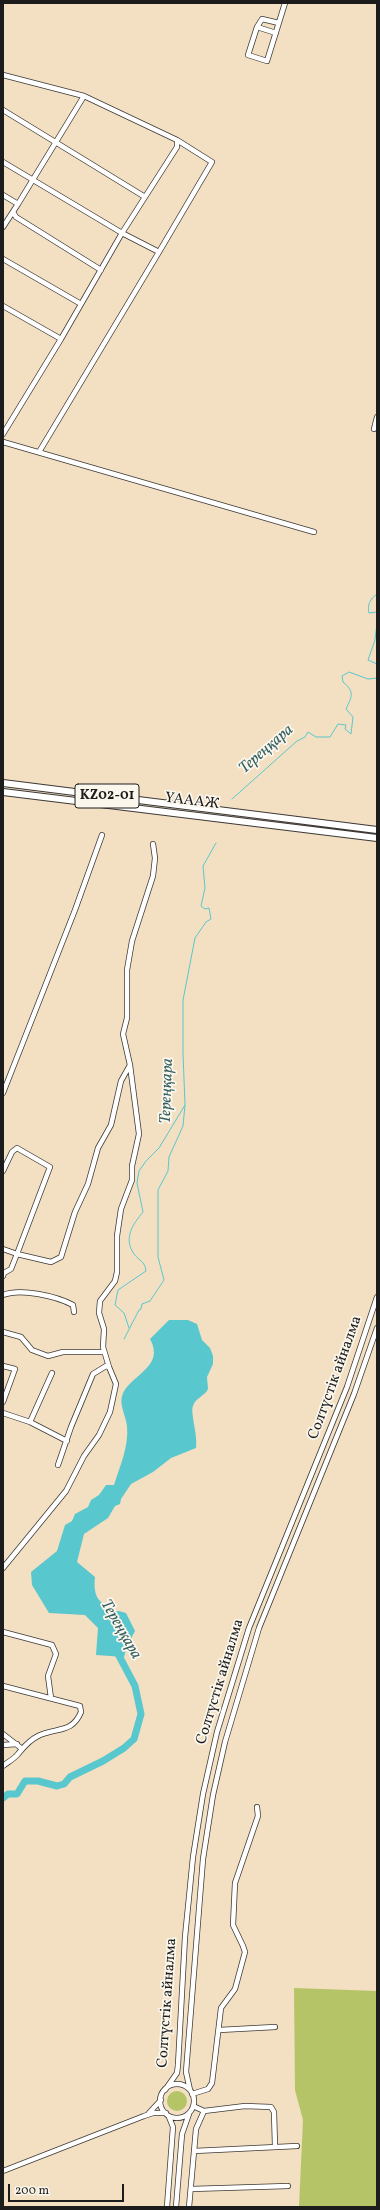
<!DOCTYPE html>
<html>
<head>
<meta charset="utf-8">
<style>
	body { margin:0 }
	#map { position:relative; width:380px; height:2210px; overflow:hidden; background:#f3dfc2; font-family:Vollkorn,serif }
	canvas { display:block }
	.frame { position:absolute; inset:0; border:4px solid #1c1c1c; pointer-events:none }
	.scale { position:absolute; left:8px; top:2184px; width:116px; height:18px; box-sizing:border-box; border:2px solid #1c1c1c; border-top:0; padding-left:5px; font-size:12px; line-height:14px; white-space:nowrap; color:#1c1c1c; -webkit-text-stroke:3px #fbf7ec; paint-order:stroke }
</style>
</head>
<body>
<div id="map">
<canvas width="380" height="2210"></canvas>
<div class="frame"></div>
<div class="scale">200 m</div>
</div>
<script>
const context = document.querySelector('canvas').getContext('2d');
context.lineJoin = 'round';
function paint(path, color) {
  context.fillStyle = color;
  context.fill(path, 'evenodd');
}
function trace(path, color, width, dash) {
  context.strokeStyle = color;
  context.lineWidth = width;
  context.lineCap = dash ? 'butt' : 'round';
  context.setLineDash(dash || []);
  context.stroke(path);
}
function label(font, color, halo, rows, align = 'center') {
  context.font = font + ' Vollkorn,serif';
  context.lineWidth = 3.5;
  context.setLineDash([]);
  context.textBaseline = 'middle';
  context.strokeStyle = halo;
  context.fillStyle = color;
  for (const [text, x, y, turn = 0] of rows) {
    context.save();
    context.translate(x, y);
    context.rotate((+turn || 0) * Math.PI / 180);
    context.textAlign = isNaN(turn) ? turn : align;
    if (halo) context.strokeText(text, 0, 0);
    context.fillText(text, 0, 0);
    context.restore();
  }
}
paint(new Path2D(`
	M294,1988L377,1991V2207H299L303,2120L295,2090Z
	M167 2101a10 10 0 1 1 20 0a10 10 0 1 1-20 0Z`), '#b5c467');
paint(new Path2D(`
	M169,1320H188L197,1324L202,1340L210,1348L213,1356V1364L207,1377L208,1389C205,1396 195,1398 193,1406C190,1412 198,1435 196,1448L171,1458L153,1472L131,1484L121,1499L120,1504L115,1506L108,1518L84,1534L77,1562L95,1577C94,1585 94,1596 101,1602C105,1606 107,1606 110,1612L119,1611L126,1613L135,1631L127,1646L124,1657L96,1655L98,1628L85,1615L49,1613L32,1585L31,1572L57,1551L65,1525L72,1521L75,1514L88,1507L91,1500L99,1495L106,1485H114C120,1466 129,1446 127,1426C126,1415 118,1404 123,1393C133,1374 165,1366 150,1339Z`), '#59c7ce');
trace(new Path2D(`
	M377,594C370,599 367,605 369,613L377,612
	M377,623L375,640L368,660L377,664
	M232,799L297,741L305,737L308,732L316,737H330L338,724L346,725L345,729L351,734L353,717L346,709C352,696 355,692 343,682L342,676L349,672L368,679L377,678
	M129,1328L124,1313L115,1305L118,1290L146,1271C145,1261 139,1261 134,1254C123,1238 133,1224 143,1212L137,1183L139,1171L146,1161L159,1148L185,1105
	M124,1339L139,1310L141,1309L142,1304L150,1301L164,1280L158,1257V1190L168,1171L169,1157L183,1126L185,1105L183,1053V1000L195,938L206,922L211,919L209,908L205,909L201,906L205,888L203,866L216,843`), '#59c7ce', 1);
trace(new Path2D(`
	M3,1798L8,1794H17L25,1781H38L57,1786L64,1784L70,1777L103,1761L124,1748L134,1739L141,1714L135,1686L116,1650`), '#59c7ce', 7);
const minor = new Path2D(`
	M257,27L262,19L279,23
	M276,33L257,27L248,55L267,61C273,42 279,22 285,3
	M3,75L84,96L18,204
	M84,96L177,140V147L145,197
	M3,110L145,197L122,233L159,252L39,452
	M3,162L122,233L61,339L3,434
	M3,195L18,204L3,227
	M13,212L16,217L101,270
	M159,252L212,162L177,140
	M3,259L81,304
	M3,306L61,339
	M374,429L377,417
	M3,442L314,532
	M3,1093L75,910L102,835
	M3,1171L12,1152L17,1148L50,1167L17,1254L51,1262L61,1257L75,1212L88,1184L98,1148L111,1125L121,1081L130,1065
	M3,1249L17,1254L11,1269L4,1273L3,1276
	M3,1295C21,1288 56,1296 73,1305L74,1312
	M3,1332L21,1337L32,1350L48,1356L63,1352H104
	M3,1366L15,1369L3,1402
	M109,1367L103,1347L104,1329L99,1313L100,1301L115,1281L117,1272V1236L121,1209L132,1180V1166L139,1134L130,1065L123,1034L127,1018V970L132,941L153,876L155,858L153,844
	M3,1413L30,1422L67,1441
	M30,1422L52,1373
	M3,1568L66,1491L84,1456L99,1435L110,1412L116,1384L109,1367L106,1366L93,1374L71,1427L58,1465
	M3,1632L52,1645L56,1654L48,1676L51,1698
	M3,1686L80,1706L81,1712C72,1734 56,1727 38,1736C28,1741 24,1747 18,1754C14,1759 8,1762 3,1766
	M3,1734L21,1748
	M3,1745L17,1744
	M219,2030L275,2027
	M160 2101a17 17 0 1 1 34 0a17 17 0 1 1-34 0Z
	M165,2090L177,2073L178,2065L185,1937L193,1857L203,1794L217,1732L249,1628L347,1387L377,1297
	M190,2090L186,2072L203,1859L213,1795L225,1742L259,1628L354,1394L377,1328
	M192,2094L208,2089L212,2083L221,2008L235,1989L245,1952L243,1946L233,1925L235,1883L258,1816L257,1807
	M204,2111L245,2106L271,2107L274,2112L275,2146
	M149,2113L161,2100
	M194,2151L297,2146
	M3,2171L144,2116L153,2113H166
	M191,2189L288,2186
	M167,2207L173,2127L169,2117
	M176,2207L182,2134L189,2114
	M189,2207L196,2129L204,2111L193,2106`);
const highway = new Path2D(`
	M3,783L377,830
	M3,792L377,838`);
trace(minor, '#3c3935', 6);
trace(highway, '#3c3935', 8);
trace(minor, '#fff', 4.5);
trace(highway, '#fff', 6);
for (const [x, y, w] of [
	[107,796,64]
]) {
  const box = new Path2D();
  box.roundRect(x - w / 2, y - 12, w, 24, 3);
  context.fillStyle = '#fbf7ec';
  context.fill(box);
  trace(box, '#1c1c1c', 1);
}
label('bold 14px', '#1c1c1c', null, [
	["KZ02-01",107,796]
]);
label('15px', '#1c1c1c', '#fbf7ec', [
	["ҮАААЖ",192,802,7],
	["Солтүстік айналма",336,1378,-70],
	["Солтүстік айналма",221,1682,-73],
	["Солтүстік айналма",168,2003,-86]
]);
label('italic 16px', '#346063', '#fbf7ec', [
	["Тереңқара",267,750,-41],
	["Тереңқара",168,1091,-88],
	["Тереңқара",120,1630,60]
]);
</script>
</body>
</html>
